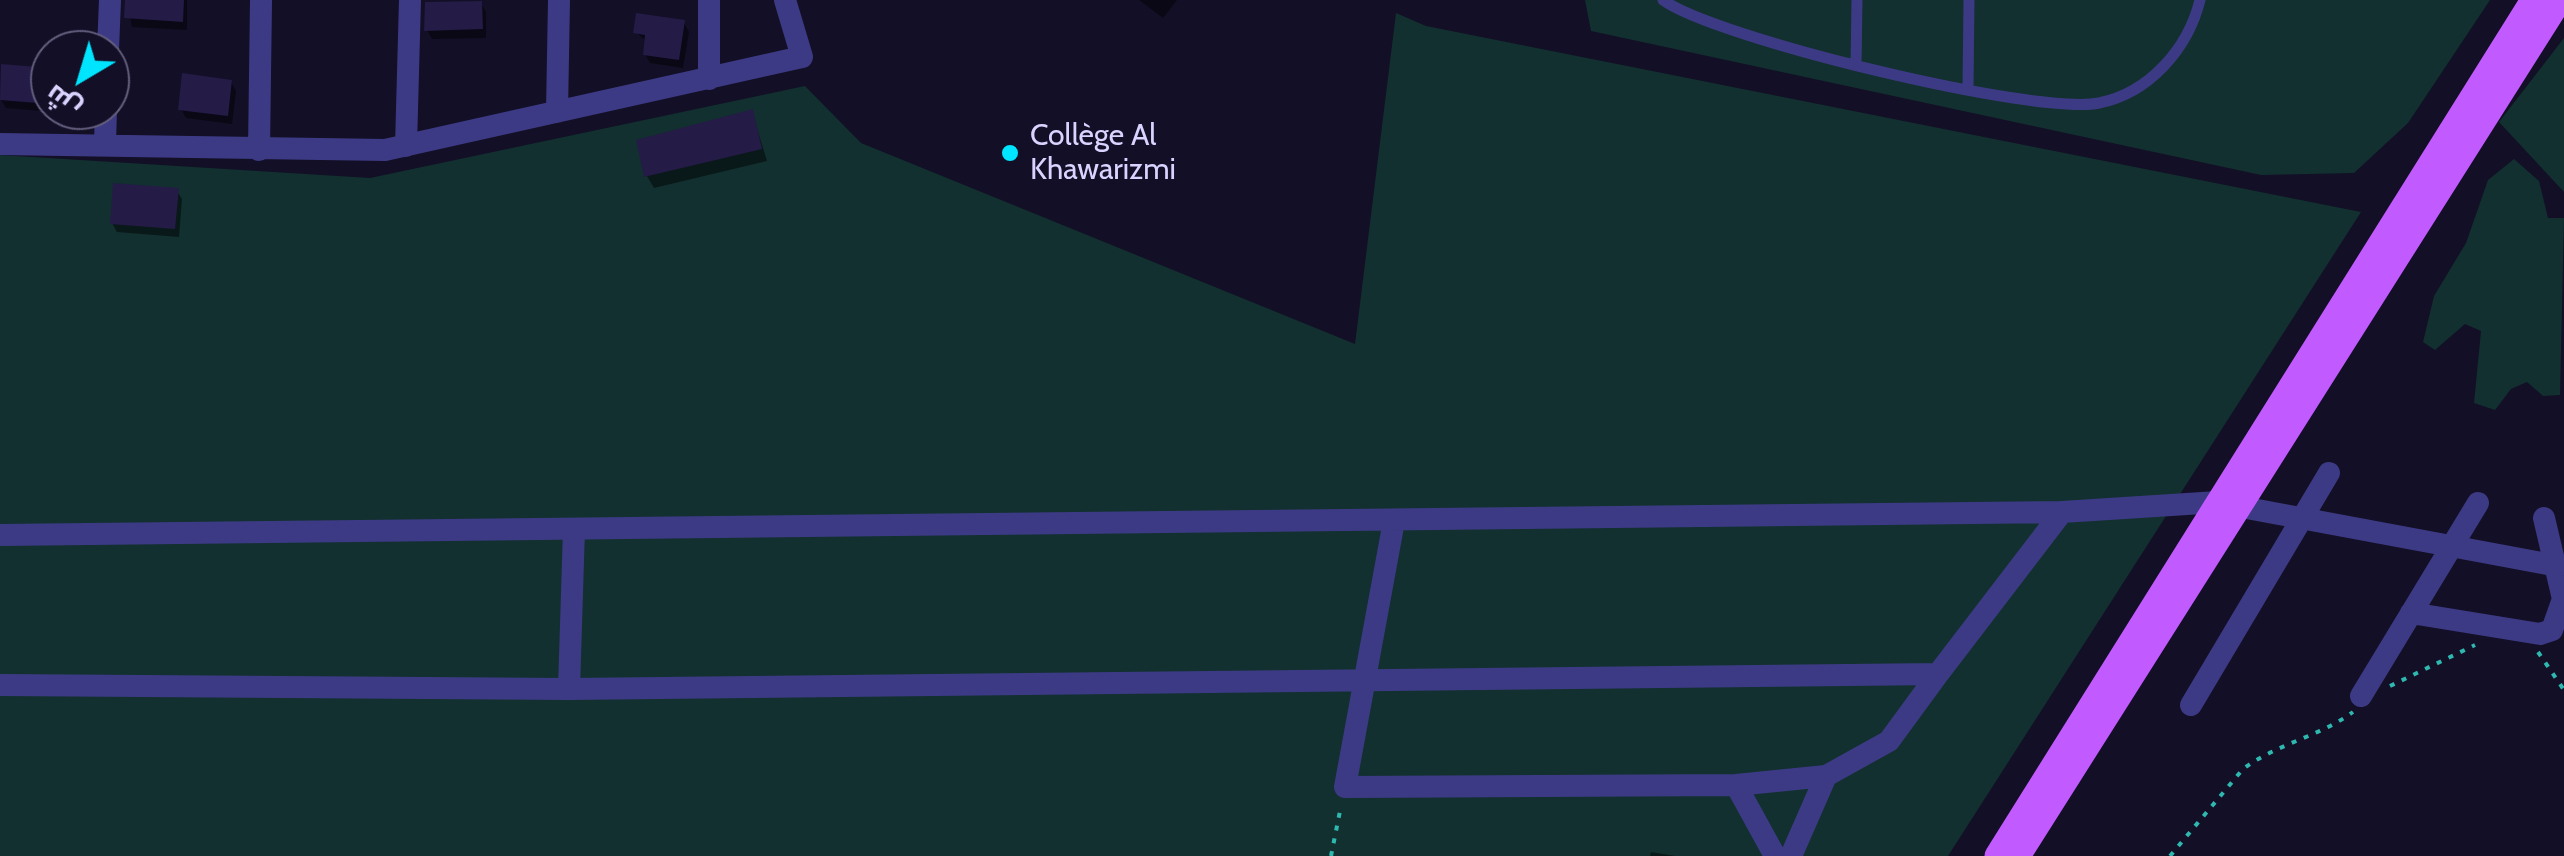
<!DOCTYPE html>
<html>
<head>
<meta charset="utf-8">
<style>
	body { margin:0 }
	#map { position:relative; width:2564px; height:856px; overflow:hidden; background:#130f26; font-family:Cabin,Cairo,sans-serif }
	canvas { display:block }
	.north { position:absolute; left:30px; top:30px; width:100px; height:100px; box-sizing:border-box; background:#130f26; border:2px solid #625e7d; border-radius:50%; rotate:218deg; font-size:28px; font-weight:700; line-height:40px; text-align:center; color:#d9d4ff }
	.north::after { content:''; display:block; margin:auto; width:35px; height:45px; background:#00e5ff; clip-path:polygon(50% 0,100% 100%,50% 72%,0 100%) }
</style>
</head>
<body>
<div id="map">
<canvas width="2564" height="856"></canvas>
<div class="north">ش</div>
</div>
<script>
const context = document.querySelector('canvas').getContext('2d');
context.lineJoin = 'round';
function paint(path, color) {
  context.fillStyle = color;
  context.fill(path, 'evenodd');
}
function trace(path, color, width, dash) {
  context.strokeStyle = color;
  context.lineWidth = width;
  context.lineCap = dash ? 'butt' : 'round';
  context.setLineDash(dash || []);
  context.stroke(path);
}
function label(font, color, halo, rows, align = 'center') {
  context.font = font + ' Cabin,sans-serif';
  context.lineWidth = 10;
  context.setLineDash([]);
  context.textBaseline = 'middle';
  context.strokeStyle = halo;
  context.fillStyle = color;
  for (const [text, x, y, turn = 0] of rows) {
    context.save();
    context.translate(x, y);
    context.rotate((+turn || 0) * Math.PI / 180);
    context.textAlign = isNaN(turn) ? turn : align;
    if (halo) context.strokeText(text, 0, 0);
    context.fillText(text, 0, 0);
    context.restore();
  }
}
paint(new Path2D(`
	M1585,0H2490L2408,123L2354,173L2261,175L1591,31Z
	M1396,13L1426,26L2361,212L1948,856H0V155L370,178L805,86L861,143L1355,344Z
	M2564,38V192L2499,122Z
	M2514,159L2539,181L2548,218H2564L2560,395L2543,396L2527,382L2511,389L2495,410L2474,403L2481,331L2465,324L2435,350L2423,342L2434,296L2466,243L2488,180Z`), '#12302f');
paint(new Path2D(`
	M127,0H187V30L132,27Z
	M1139,0H1177L1163,18Z
	M481,3L486,12V38L432,39L427,30Z
	M684,23L689,32L683,68L650,63L645,54L647,42L636,32Z
	M50,70V110L65,113L6,108L1,100Z
	M231,82L236,91L232,124L186,118L181,109Z
	M752,112L767,161L654,188L647,176Z
	M177,191L182,199L179,237L117,232L112,223Z
	M1651,852L1675,856H1650Z`), '#0007');
paint(new Path2D(`
	M125,0H184L183,22L124,18Z
	M482,1L483,29L424,31L425,2Z
	M636,13L685,20L679,60L643,55L645,35L633,33Z
	M1,64L50,68V104L0,100Z
	M182,73L232,80L228,116L178,110Z
	M753,109L762,149L644,177L636,140Z
	M113,183L179,188L175,229L110,224Z`), '#241b47');
trace(new Path2D(`
	M2538,652L2564,690
	M2390,686L2475,645
	M1331,856L1341,806
	M2170,856L2243,769C2276,744 2319,737 2353,712`), '#2fb8b0', 4, [5, 8]);
trace(new Path2D(`
	M1663,0C1715,38 2036,116 2099,103C2149,93 2188,49 2200,0
	M1856,65L1857,0
	M1968,88L1969,0`), '#3d3a85', 11);
trace(new Path2D(`
	M709,0V79
	M108,50L110,0
	M557,112L559,0
	M105,143L106,110
	M0,144L385,150L802,57L785,0
	M406,146L410,0
	M259,150L261,0
	M2236,506L2558,566
	M1394,521L1345,787L1736,785L1826,776L1889,741L1938,674
	M0,535L2062,512L2218,502
	M2411,613L2540,634L2552,630L2563,599L2544,518
	M0,685L569,689L1938,674L2062,512
	M569,689L574,529
	M2361,696L2478,503
	M2191,705L2329,473
	M1736,785L1775,856
	M1791,856L1826,776`), '#3d3a85', 22);
trace(new Path2D(`
	M1997,856L2533,0
	M2018,856L2560,0`), '#c25bff', 25);
for (const [x, y, r, color] of [
	[1010,153,10,"#00e5ff"]
]) {
  const dot = new Path2D();
  dot.arc(x, y, r, 0, 2 * Math.PI);
  context.fillStyle = color;
  context.fill(dot);
  trace(dot, '#130f26', 4);
}
label('30px', '#d9d4ff', '#130f26', [
	["Collège Al",1030,136],
	["Khawarizmi",1030,170]
], 'left');
</script>
</body>
</html>
